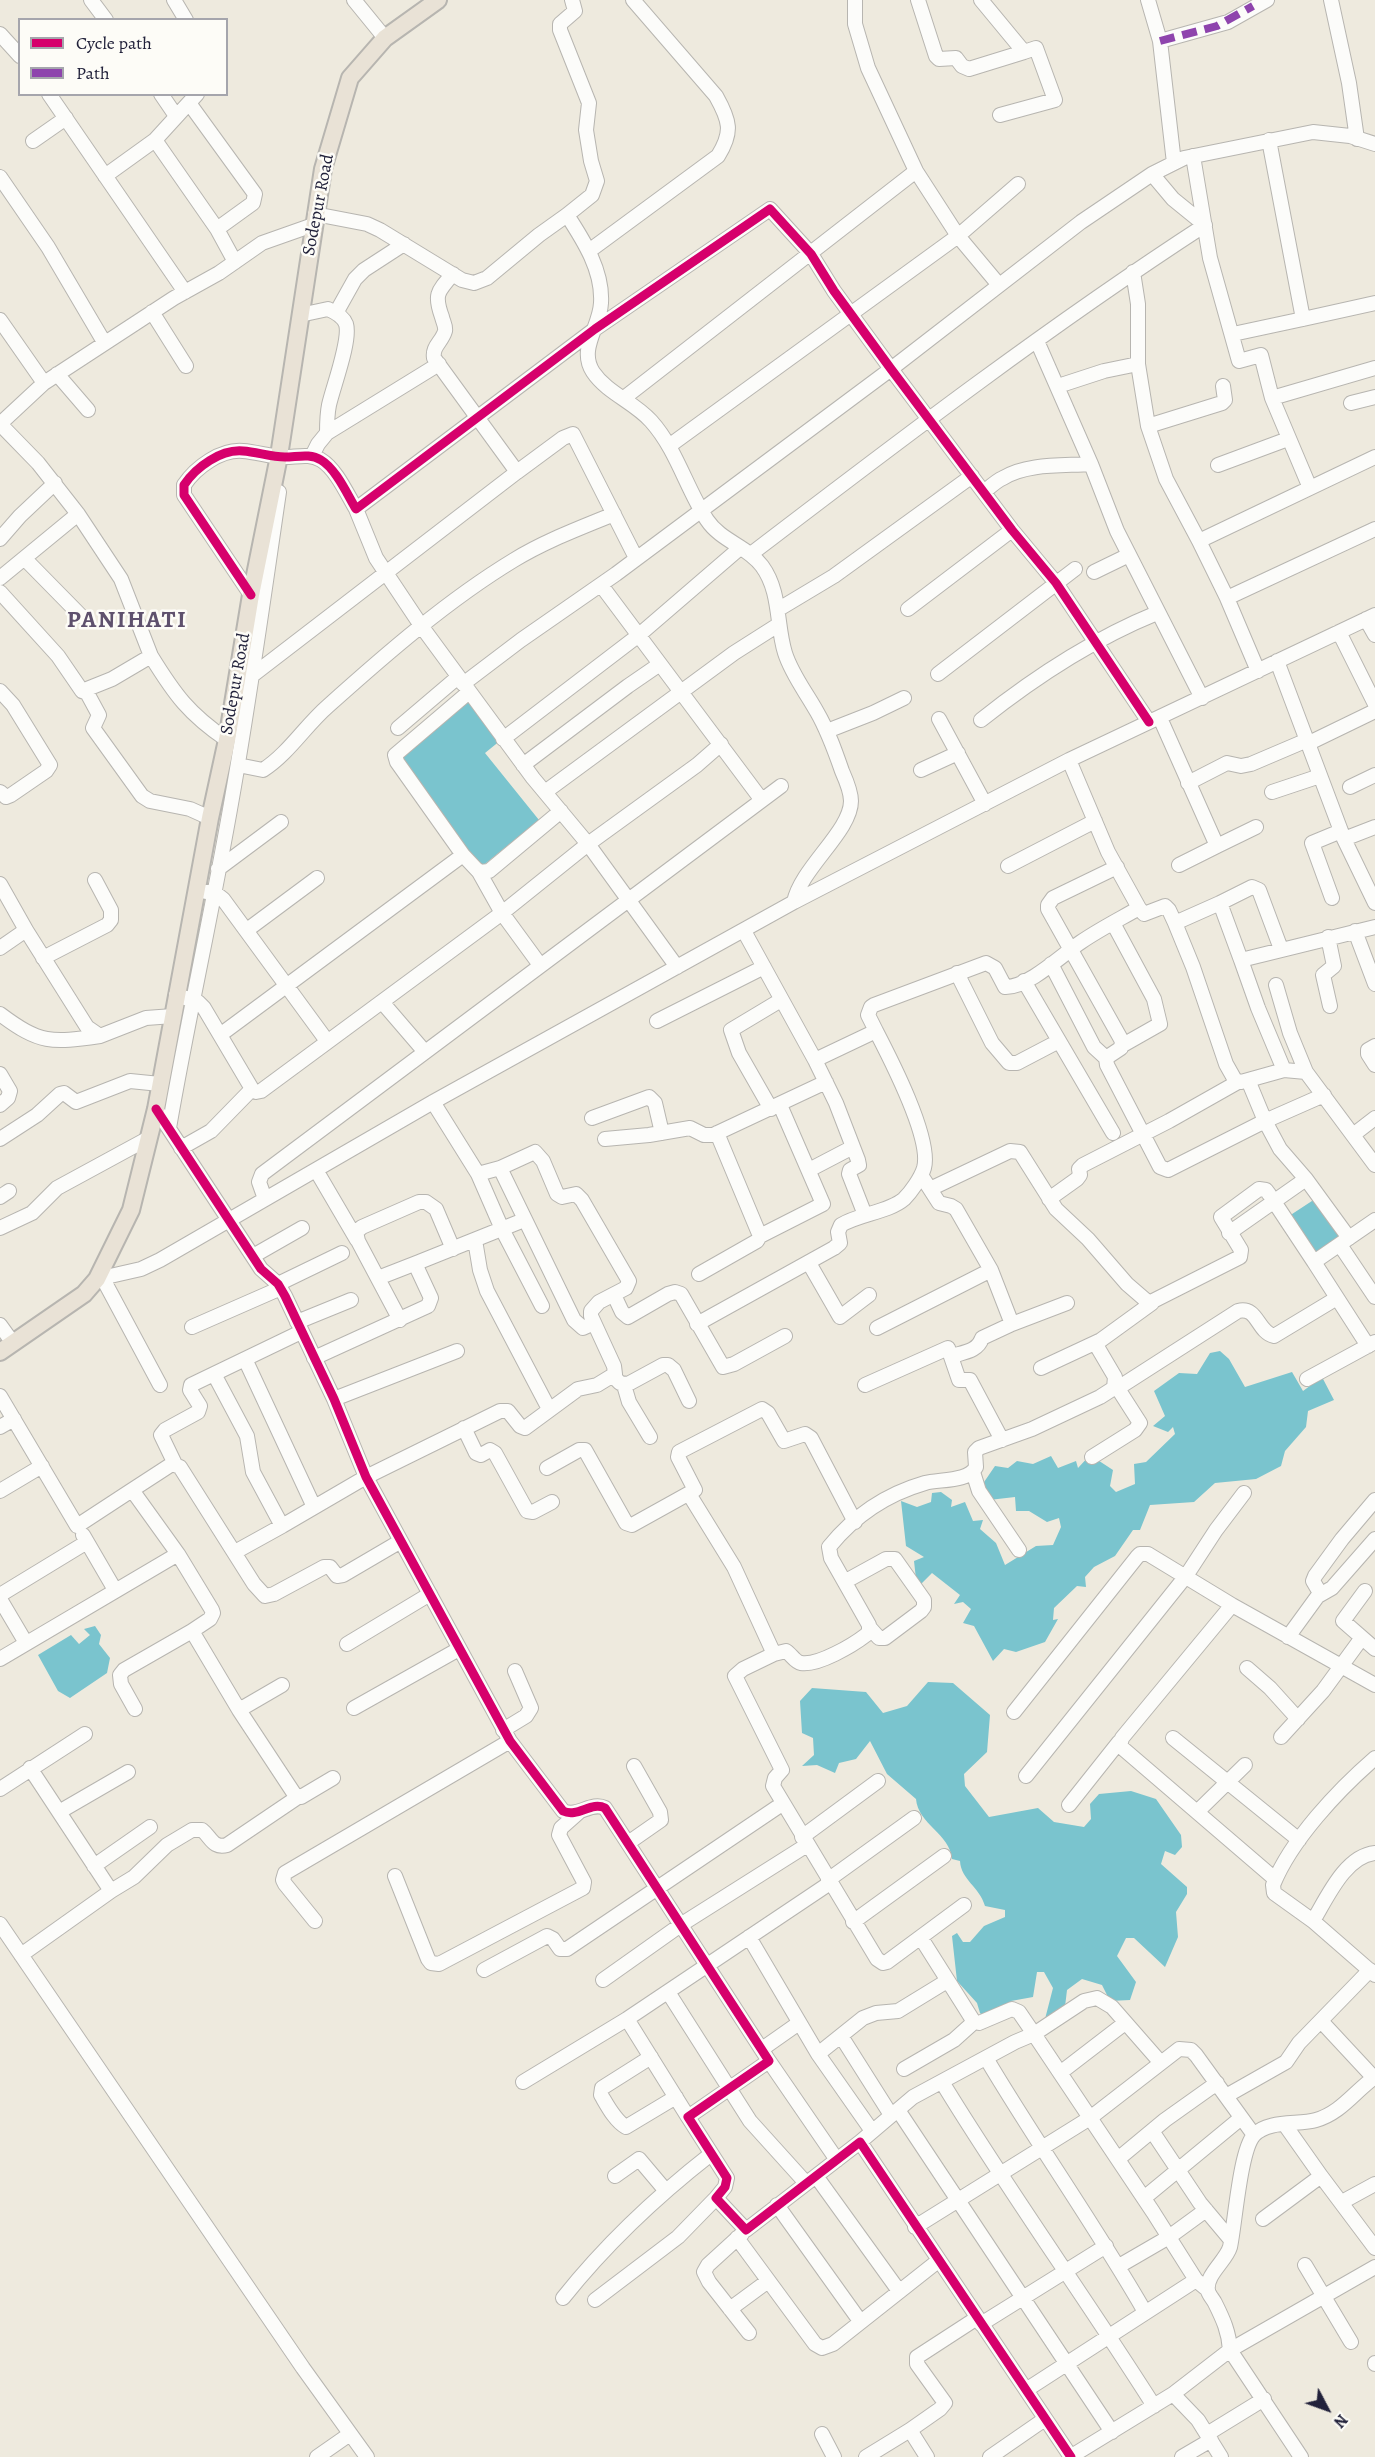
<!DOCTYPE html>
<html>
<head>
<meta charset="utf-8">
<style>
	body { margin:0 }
	#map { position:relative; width:1375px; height:2457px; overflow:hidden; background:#eeeade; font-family:Alegreya,serif }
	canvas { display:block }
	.legend { position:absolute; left:18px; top:18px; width:210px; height:78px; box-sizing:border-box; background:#fdfcf7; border:2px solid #a5a5ac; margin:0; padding:8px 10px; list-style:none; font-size:18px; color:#22223b }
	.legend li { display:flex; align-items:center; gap:12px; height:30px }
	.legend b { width:30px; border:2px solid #a5a5ac }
	.north { position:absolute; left:1297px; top:2379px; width:60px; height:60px; -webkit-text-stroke:4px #fdfcf7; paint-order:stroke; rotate:131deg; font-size:16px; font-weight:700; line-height:24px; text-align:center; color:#22223b }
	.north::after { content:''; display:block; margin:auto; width:21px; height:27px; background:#22223b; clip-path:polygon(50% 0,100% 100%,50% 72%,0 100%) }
</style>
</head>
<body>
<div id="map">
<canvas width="1375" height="2457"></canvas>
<ul class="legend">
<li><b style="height:8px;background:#d6006c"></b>Cycle path</li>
<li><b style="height:8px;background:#8e44ad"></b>Path</li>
</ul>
<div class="north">N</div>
</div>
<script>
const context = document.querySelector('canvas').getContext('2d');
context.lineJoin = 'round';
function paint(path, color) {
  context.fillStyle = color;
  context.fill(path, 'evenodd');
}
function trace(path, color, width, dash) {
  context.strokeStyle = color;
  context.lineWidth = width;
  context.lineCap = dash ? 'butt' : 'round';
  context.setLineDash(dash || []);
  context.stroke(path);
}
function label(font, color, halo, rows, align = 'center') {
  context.font = font + ' Alegreya,serif';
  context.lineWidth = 5;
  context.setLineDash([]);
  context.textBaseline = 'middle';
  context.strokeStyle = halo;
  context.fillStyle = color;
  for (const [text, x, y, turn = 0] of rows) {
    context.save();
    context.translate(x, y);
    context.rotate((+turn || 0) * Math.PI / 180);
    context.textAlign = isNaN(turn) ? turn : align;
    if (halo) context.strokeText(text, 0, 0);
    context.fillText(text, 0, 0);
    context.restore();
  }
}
paint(new Path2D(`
	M469,695L501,740L485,753L539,820L480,868L398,759Z
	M1315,1199L1341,1233L1339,1242L1320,1254L1308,1251L1286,1218Z
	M1220,1351L1229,1359L1245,1387L1292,1372L1303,1391L1322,1377L1334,1400L1308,1411L1306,1427L1285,1451L1281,1466L1256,1479L1215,1483L1194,1502L1150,1505L1140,1530H1133L1115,1556L1094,1567L1085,1577L1086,1587L1077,1586L1054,1608L1053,1620L1058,1619L1045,1642L1016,1652L1004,1649L993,1661L974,1626L963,1623L971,1609L963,1602L954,1604L960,1595L932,1573L917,1588L914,1561L924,1557L906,1546L901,1501L917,1507L931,1502L932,1493L941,1492L952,1500L951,1507L965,1502L973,1521L983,1520L980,1529L996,1543L1005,1565L1036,1546L1053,1545L1061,1527L1059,1518L1047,1522L1029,1511H1016L1015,1497L989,1500L982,1485L995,1466L1008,1468L1017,1461L1033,1464L1051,1456L1058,1468L1076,1461L1078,1468L1090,1455L1113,1470L1110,1486L1116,1492L1135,1484L1134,1464L1146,1462L1175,1434L1173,1427L1168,1432L1153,1426L1165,1416L1154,1391L1179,1373L1197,1374L1210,1353Z
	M95,1626L101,1635L99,1644L110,1658L107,1673L70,1698L58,1691L38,1655L71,1635L79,1644L90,1635L84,1629Z
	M928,1682L953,1683L990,1715L987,1752L964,1774L965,1786L989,1817L1038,1808L1054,1822L1084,1827L1091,1819L1090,1804L1099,1794L1131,1791L1156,1799L1181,1835L1182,1847L1175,1855L1165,1851L1161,1864L1187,1887V1894L1176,1912L1178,1937L1165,1967L1134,1938H1126L1117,1956L1136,1982L1130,2000L1110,2001L1102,1985L1082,1979L1067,1990L1064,2015L1045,2019L1053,1988L1044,1972H1037L1033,1997L1011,2001L1007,2011L985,2018L980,2013L977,2003L957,1981L952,1936L957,1933L963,1942H970L984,1926L1005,1917V1910L985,1906C979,1886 961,1880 960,1861L952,1859C950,1834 918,1824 916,1799L887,1774L870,1741L856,1759L839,1763L835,1773L817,1765L802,1766L814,1755L813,1738L802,1733L800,1701L812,1688L866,1692L883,1713L907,1706Z`), '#7ac4ce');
const minor = new Path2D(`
	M91,0L106,20
	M174,0L186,20
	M354,0L385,38
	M855,0V24L868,68L916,171L958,236L999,285
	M918,0L936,56L939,59L956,58L962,66L969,69L1024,52L981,0
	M1148,0L1160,41L1174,163
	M1331,0L1349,83L1357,139
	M0,34L20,56
	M1160,41L1228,22L1267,0
	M49,94L185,292
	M161,94L176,116
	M197,94L155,140L217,229L235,262
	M189,103L255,194L253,203L217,229
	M1000,115L1055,100L1036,48L1024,52
	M1269,140L1303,319L1375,303
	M33,141L66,118
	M1193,156L1210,258L1239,361L1261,355L1272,398
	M105,176L155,140
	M0,177L48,247L104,342
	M315,214L367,224L380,230L462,280L474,283L487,278L539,235L567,215C584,241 603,271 601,303C600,327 578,349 593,372C607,393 634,402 651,421C677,450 686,488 707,520C721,541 747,546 762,566C781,592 776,624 785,653C792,675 806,692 817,712C828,731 835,751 842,771C846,780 851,791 851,801C851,831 801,868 794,902
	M567,215L592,195L597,181L591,161L586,130L589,103L560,30V24L575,11L572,0
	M589,251L718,156C733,132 730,121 716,96L633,0
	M1133,272L1138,304V364L1148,426L1166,479L1199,541L1375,457
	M152,312L186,366
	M336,313L355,279L364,270L404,244
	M300,315L328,309C335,312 343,316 346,324C351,340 333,387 329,405C327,415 327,424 327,433
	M0,320L44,383
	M1233,334L1303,319
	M1037,341L1091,464
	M57,374L88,410
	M1058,386L1104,371L1138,364
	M624,398L916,171
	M1351,403L1375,397
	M0,424L44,383L174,298L219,273L262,243L313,225
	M0,424L38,463L78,514
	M1148,426L1222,403L1225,400L1223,386
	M669,446L958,236L1018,184
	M312,456L318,444L327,433L439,364
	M1218,465L1288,439
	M517,472L563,438L573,434L636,558
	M1310,488L1272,398L1375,368
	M984,492C990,487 996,481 1003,478C1027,463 1063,466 1091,464L1117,531L1202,698
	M356,509L376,558L422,627L533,778L588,844L677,967
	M0,539L20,516L55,483
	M1199,541L1227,598L1258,671
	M751,554C899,441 1048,327 1205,225L1173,199L1152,174
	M25,559L81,616
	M1094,572L1129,555
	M0,578L78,514L121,579L151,656
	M601,585L761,799
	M0,592L58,656L82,691L112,679L151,656C175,695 189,714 227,740
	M251,595L184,495V485C196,467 221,449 243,451C257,452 271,457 285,457C297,457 310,453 321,460C336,469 347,494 356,509L595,329L770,209L811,254L834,291L891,369L1012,530L1056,583L1149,722
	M1227,598L1375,529
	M779,609L834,576L972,476
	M908,609L1012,530
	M1366,619L1375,635
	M1339,632L1375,704
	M1277,661L1344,839
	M938,674L1075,569
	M249,678L517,472L434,358C432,346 442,342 445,331C446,326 443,322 442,317C434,295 437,292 453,274
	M463,684L521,640L616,574L891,369L1081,222L1152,174L1184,158L1313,132L1350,136L1375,144
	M0,691L13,705L50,765L46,771L11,795L6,797L0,792
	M86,691L99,715L93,728L142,796L150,801L190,809L210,818
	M469,692L395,755L397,762L463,855L479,872L489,871L561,811
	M1160,718L1217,846L1256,827
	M939,719L985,804
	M981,720C1035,677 1093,639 1157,613
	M398,728L458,677
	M827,731L873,713L904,698
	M503,739L639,635L740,548
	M1307,744L1375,711
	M1069,760L1108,852L1139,908L1144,914L1165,906L1169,910L1175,923L1220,903L1241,960L1375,927
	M238,765L263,770C289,753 305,726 328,706C386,654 448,600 514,560C545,541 580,528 614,514
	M523,765L628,686L660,664
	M921,770L958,753
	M1188,783L1227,763L1241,766L1251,764L1305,741
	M1350,787L1375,775
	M545,792L734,653L778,625
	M1272,792L1320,776
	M1375,827L1344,839L1375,903
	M1179,865L1217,846
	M1008,866L1095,821
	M1117,867L1053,898L1048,905V909L1122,1041L1121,1048L1106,1058L1107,1065L1160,1167L1168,1170L1265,1121L1248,1080
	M218,869L281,822
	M479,872L502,913L540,965
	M0,884L26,930
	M206,892H214L223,899L327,1041
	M1332,898L1312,843L1341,831
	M1220,903L1252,887L1259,890L1281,949
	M1113,923L1154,999L1160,1024L1123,1045
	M1175,923L1193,967L1226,1064L1235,1080L1241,1082L1284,1070L1306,1072L1375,1165
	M247,930L317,878
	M744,931L815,1060L876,1031L868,1015L871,1007L874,1005L986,963L995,968L1005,987C1028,988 1063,954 1081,942C1100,929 1120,919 1139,908
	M1355,931L1375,984
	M1328,937L1334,966L1323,975L1330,1006
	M0,948L26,930L87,1027L100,1036L146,1018L173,1016
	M43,958L107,925L111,920V910L95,880
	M1241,960L1258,1008L1284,1070
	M1051,964L1094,1047L1106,1058
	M957,973L992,1043L1009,1063H1017L1059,1041
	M1024,981L1113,1133
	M1276,985L1290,1033L1306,1072
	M176,995L198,1002L204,1008L252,1089L256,1092L261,1091L502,913L588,844L697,765L721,744
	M382,1002L425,1052
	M0,1014C40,1044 51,1043 100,1036
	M657,1021L764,967
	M220,1035L463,855
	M1375,1046L1368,1050V1054L1375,1065
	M815,1060L836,1103L858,1160L859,1165L850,1170L849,1174L865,1215
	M0,1074L10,1091L8,1098L0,1105
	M1324,1095L1265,1121L1280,1149L1306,1179L1349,1238
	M156,1109L261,1269L278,1284L285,1296L334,1399L366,1477L510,1741L563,1811C578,1818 591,1801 605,1808L769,2061L688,2117L727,2178L725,2187L716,2198L746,2230L860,2142L1071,2457
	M771,1109L739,1053L731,1030L781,1000
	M592,1118L649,1097L655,1103L662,1133
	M169,1128C188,1018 213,908 232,798C250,696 264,594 279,492
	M1353,1135L1375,1118
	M0,1139L37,1115L60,1094L64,1093L76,1102L130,1081L160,1084
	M605,1139L649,1135L690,1128L704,1135H713L826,1082
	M181,1148L211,1131L252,1089
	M500,1168L574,1320L583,1328L594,1323
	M316,1170L357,1240
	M809,1170L853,1147
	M478,1174L502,1229L542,1306
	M921,1175L930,1189L1010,1151L1020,1152L1056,1209L1088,1239L1127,1284L1149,1303L1240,1257L1241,1250L1221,1217L1259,1189L1266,1190L1269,1194L1314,1262L1375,1220
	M930,1189L939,1203L951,1206L956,1209L991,1270L1012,1324L1067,1303
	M0,1197L9,1191
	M265,1199L259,1182L262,1174L781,786
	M1049,1199L1077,1179L1080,1175L1079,1169L1083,1165L1169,1121L1238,1082
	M0,1228L32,1213L57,1188L149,1138
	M1229,1233L1306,1179
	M760,1236L823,1204L780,1105
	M475,1240L480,1270L487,1291L549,1409
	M1340,1245L1375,1297
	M253,1256L302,1228
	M1314,1262L1368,1346
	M809,1263L840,1317L869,1295
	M699,1274L757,1241L760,1236L717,1133
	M102,1277L160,1385
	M378,1278L419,1262
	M97,1279L141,1269L160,1260L433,1102L794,902L1069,760L1375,615
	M278,1284L342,1253
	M614,1295L622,1312L628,1317L668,1294L675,1292L681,1294L723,1367L734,1364L785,1336
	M400,1320L358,1241L356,1232L362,1227L419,1202H426L436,1209L453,1249
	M297,1322L351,1300
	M697,1324L834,1248L840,1243L838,1232L841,1225C859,1214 889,1212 904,1199C911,1192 921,1178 924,1168C932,1139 890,1058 876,1031
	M0,1325L13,1343
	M192,1327L281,1288
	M877,1328L991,1270
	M952,1356C965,1352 978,1351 982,1338L1012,1324
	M314,1358L428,1306L431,1298L417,1268L419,1262L524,1220
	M245,1359L314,1507
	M1041,1368L1101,1340L1152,1303
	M214,1374L247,1436L253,1472L282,1526L366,1477L500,1411H508L520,1426L525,1428L578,1389L597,1385L615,1374L614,1366L591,1316V1311L599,1302L626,1288L629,1281L582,1200L576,1194L562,1197L557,1194L543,1161L535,1152L500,1168L478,1174L433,1102
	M613,1376L620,1383L628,1384L663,1365H668L674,1370L689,1401
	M1307,1379L1375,1342
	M624,1385L629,1402L650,1437
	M865,1385L948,1348L959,1380H970L1002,1440
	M1118,1388L1238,1311C1258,1306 1257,1332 1274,1336L1337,1298
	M0,1396L77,1526L132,1490L178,1554L212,1610L213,1613L210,1619L192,1631L239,1710L295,1795L301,1797L333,1778
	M334,1399L457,1351
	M0,1427L14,1419
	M464,1428L476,1453L481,1455L490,1450L495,1453L527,1511L533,1512L552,1502
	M1092,1457L1135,1430L1140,1423L1115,1384
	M175,1464L161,1435L165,1430L198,1412L200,1406L190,1390L191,1385L301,1332
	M547,1468L579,1450H585L626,1523L632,1525L695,1490L678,1457L679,1452L762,1409L768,1413L784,1441L805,1434L811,1438L855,1522
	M973,1472L979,1491L1019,1550
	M132,1490L172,1464L180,1467L254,1584L265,1596L274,1594L324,1567H330L337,1576L343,1575L401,1541
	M0,1491L42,1466
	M689,1494L734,1567L774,1654L743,1669L735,1676L782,1770L775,1778L773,1786L877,1959L883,1963L887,1962L964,1905
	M83,1535L115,1590
	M235,1552L282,1526
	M846,1581L886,1559H895L924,1600V1607L921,1611L885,1638H879L870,1628
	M1365,1591L1343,1621L1375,1649
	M0,1595L87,1542
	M1318,1596L1332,1588L1375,1539
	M0,1599L26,1643
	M1232,1605L1122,1738L1120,1746L1275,1879
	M1288,1637L1320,1593L1313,1581L1315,1576L1342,1539L1375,1500
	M347,1644L430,1594
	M774,1654L786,1651C791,1654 795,1662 801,1663C818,1666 853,1645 866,1635L869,1632V1625L831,1558L829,1547C854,1516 887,1494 925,1483C939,1479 969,1482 976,1467L975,1452L979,1448L1032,1429L1100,1397L1114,1388L1115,1377L1095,1343
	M0,1659L178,1554
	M1247,1668L1270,1688L1298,1719
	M354,1708L459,1649
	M135,1709L121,1684L120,1675L124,1670L192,1631
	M239,1710L282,1685
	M1014,1712L1137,1557L1140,1554H1148L1232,1605L1375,1685
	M503,1730L526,1716L531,1708L515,1671
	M1281,1737L1323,1691L1361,1639
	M1173,1738L1299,1840
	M1375,1758C1338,1790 1291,1840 1273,1885L1274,1893L1313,1921L1375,1975
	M30,1768L111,1891
	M1026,1776L1186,1576L1216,1530L1244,1493
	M0,1789L85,1734
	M1069,1805L1119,1742
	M59,1812L128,1772
	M1197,1812L1245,1765
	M802,1837L878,1781
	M628,1843L661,1820L660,1812L634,1766
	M94,1866L150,1827
	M395,1876L428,1959L431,1963L439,1964L583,1888L584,1882L559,1835L561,1828L579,1812
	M828,1880L914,1818
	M315,1921L285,1884L283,1880L285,1873L510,1741
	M1313,1921C1327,1898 1345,1856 1375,1853
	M853,1922L944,1856
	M0,1924L303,2368L367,2457
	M749,1937L818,2054L872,2131
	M921,1938L974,2022L979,2023L1012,2009L1019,2012L1034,2034L1084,2001L1097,1998L1112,2007L1161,2063
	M21,1955L111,1891L134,1877L167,1845L192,1830H202C211,1837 213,1849 227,1845L298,1797
	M484,1970L547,1936L553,1939L560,1949H567L782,1804
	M603,1980L682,1924L807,1845
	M668,1992L750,2121L806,2183
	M627,2019L688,2117
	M1321,2021L1374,2078
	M841,2036L891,2115
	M762,2049L799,2023
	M818,2054L863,2018L876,2013L898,2011L947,1981
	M651,2057L602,2088L601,2095C607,2105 615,2121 626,2127L676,2097
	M986,2058C1037,2144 1095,2225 1145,2312
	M769,2061L837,2160
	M904,2069L954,2040L974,2022
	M1060,2073L1125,2023
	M523,2082L627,2019L830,1883
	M942,2082C1009,2192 1085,2297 1154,2406
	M1226,2096L1286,2062L1299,2043L1370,1970
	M898,2110L1112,2432
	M1152,2131L1200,2203L1231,2240
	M860,2142L913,2097L1015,2042L1034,2034L1153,2212L1196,2280L1208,2290
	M1118,2159L1165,2120L1217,2083
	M615,2176L639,2159L666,2191
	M816,2176L899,2291
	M1321,2176L1375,2248
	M1144,2198L1241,2118
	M1342,2202L1375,2184
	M777,2205L860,2321
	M1263,2219L1321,2176L1285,2125
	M915,2227L1090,2118L1179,2049L1191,2050L1196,2055L1254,2135
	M742,2234L708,2265L704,2272L709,2282L749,2333
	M737,2238L815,2344L822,2348L833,2344L938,2261
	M1305,2265L1351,2342
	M1119,2266L1169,2237L1206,2210
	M563,2298C606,2244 656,2197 711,2154
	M595,2300L678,2237L716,2198
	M730,2309L768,2281
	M981,2324L1106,2246
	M1375,2363V2364
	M1026,2390L1196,2280
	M822,2434L834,2457
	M1207,2434L1264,2399
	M317,2457L350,2434
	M866,2457L910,2430
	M927,2457L910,2430L940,2409L945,2403L917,2364V2357L977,2318
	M990,2457L1045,2419
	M1070,2457L1173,2394
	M1182,2457L1211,2440
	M1221,2457L1198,2420L1173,2394L1230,2350C1229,2332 1223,2319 1215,2303C1213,2299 1209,2295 1208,2291C1205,2275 1226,2261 1230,2247C1235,2224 1240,2150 1254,2135C1268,2120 1298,2125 1316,2120C1341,2113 1355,2091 1375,2077
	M1301,2457L1230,2350L1375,2267`);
const major = new Path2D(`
	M0,1352L84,1294L97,1279L131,1210L156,1109L210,818L227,740L251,595L279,456L323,169L350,78L385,38L438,0`);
trace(minor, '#b7b5b0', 16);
trace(major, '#b7b5b0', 20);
trace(minor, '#fcfcfa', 14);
trace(major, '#e9e2d6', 16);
trace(new Path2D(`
	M1160,41L1217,26L1253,6`), '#8e44ad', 8, [15, 8]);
trace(new Path2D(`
	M251,595L184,495V485C196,467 221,449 243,451C257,452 271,457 285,457C297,457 310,453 321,460C336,469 347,494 356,509L595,329L770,209L811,254L834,291L891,369L1012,530L1056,583L1149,722
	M156,1109L261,1269L278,1284L285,1296L334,1399L366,1477L510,1741L563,1811C578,1818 591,1801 605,1808L769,2061L688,2117L727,2178L725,2187L716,2198L746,2230L860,2142L1071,2457`), '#d6006c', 9);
label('18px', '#22223b', '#fdfcf7', [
	["Sodepur Road",319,205,-79],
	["Sodepur Road",236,684,-80]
]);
context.letterSpacing = '1.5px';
label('bold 24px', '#5f516d', '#fdfcf7', [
	["PANIHATI",127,621]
]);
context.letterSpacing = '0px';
</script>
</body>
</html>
